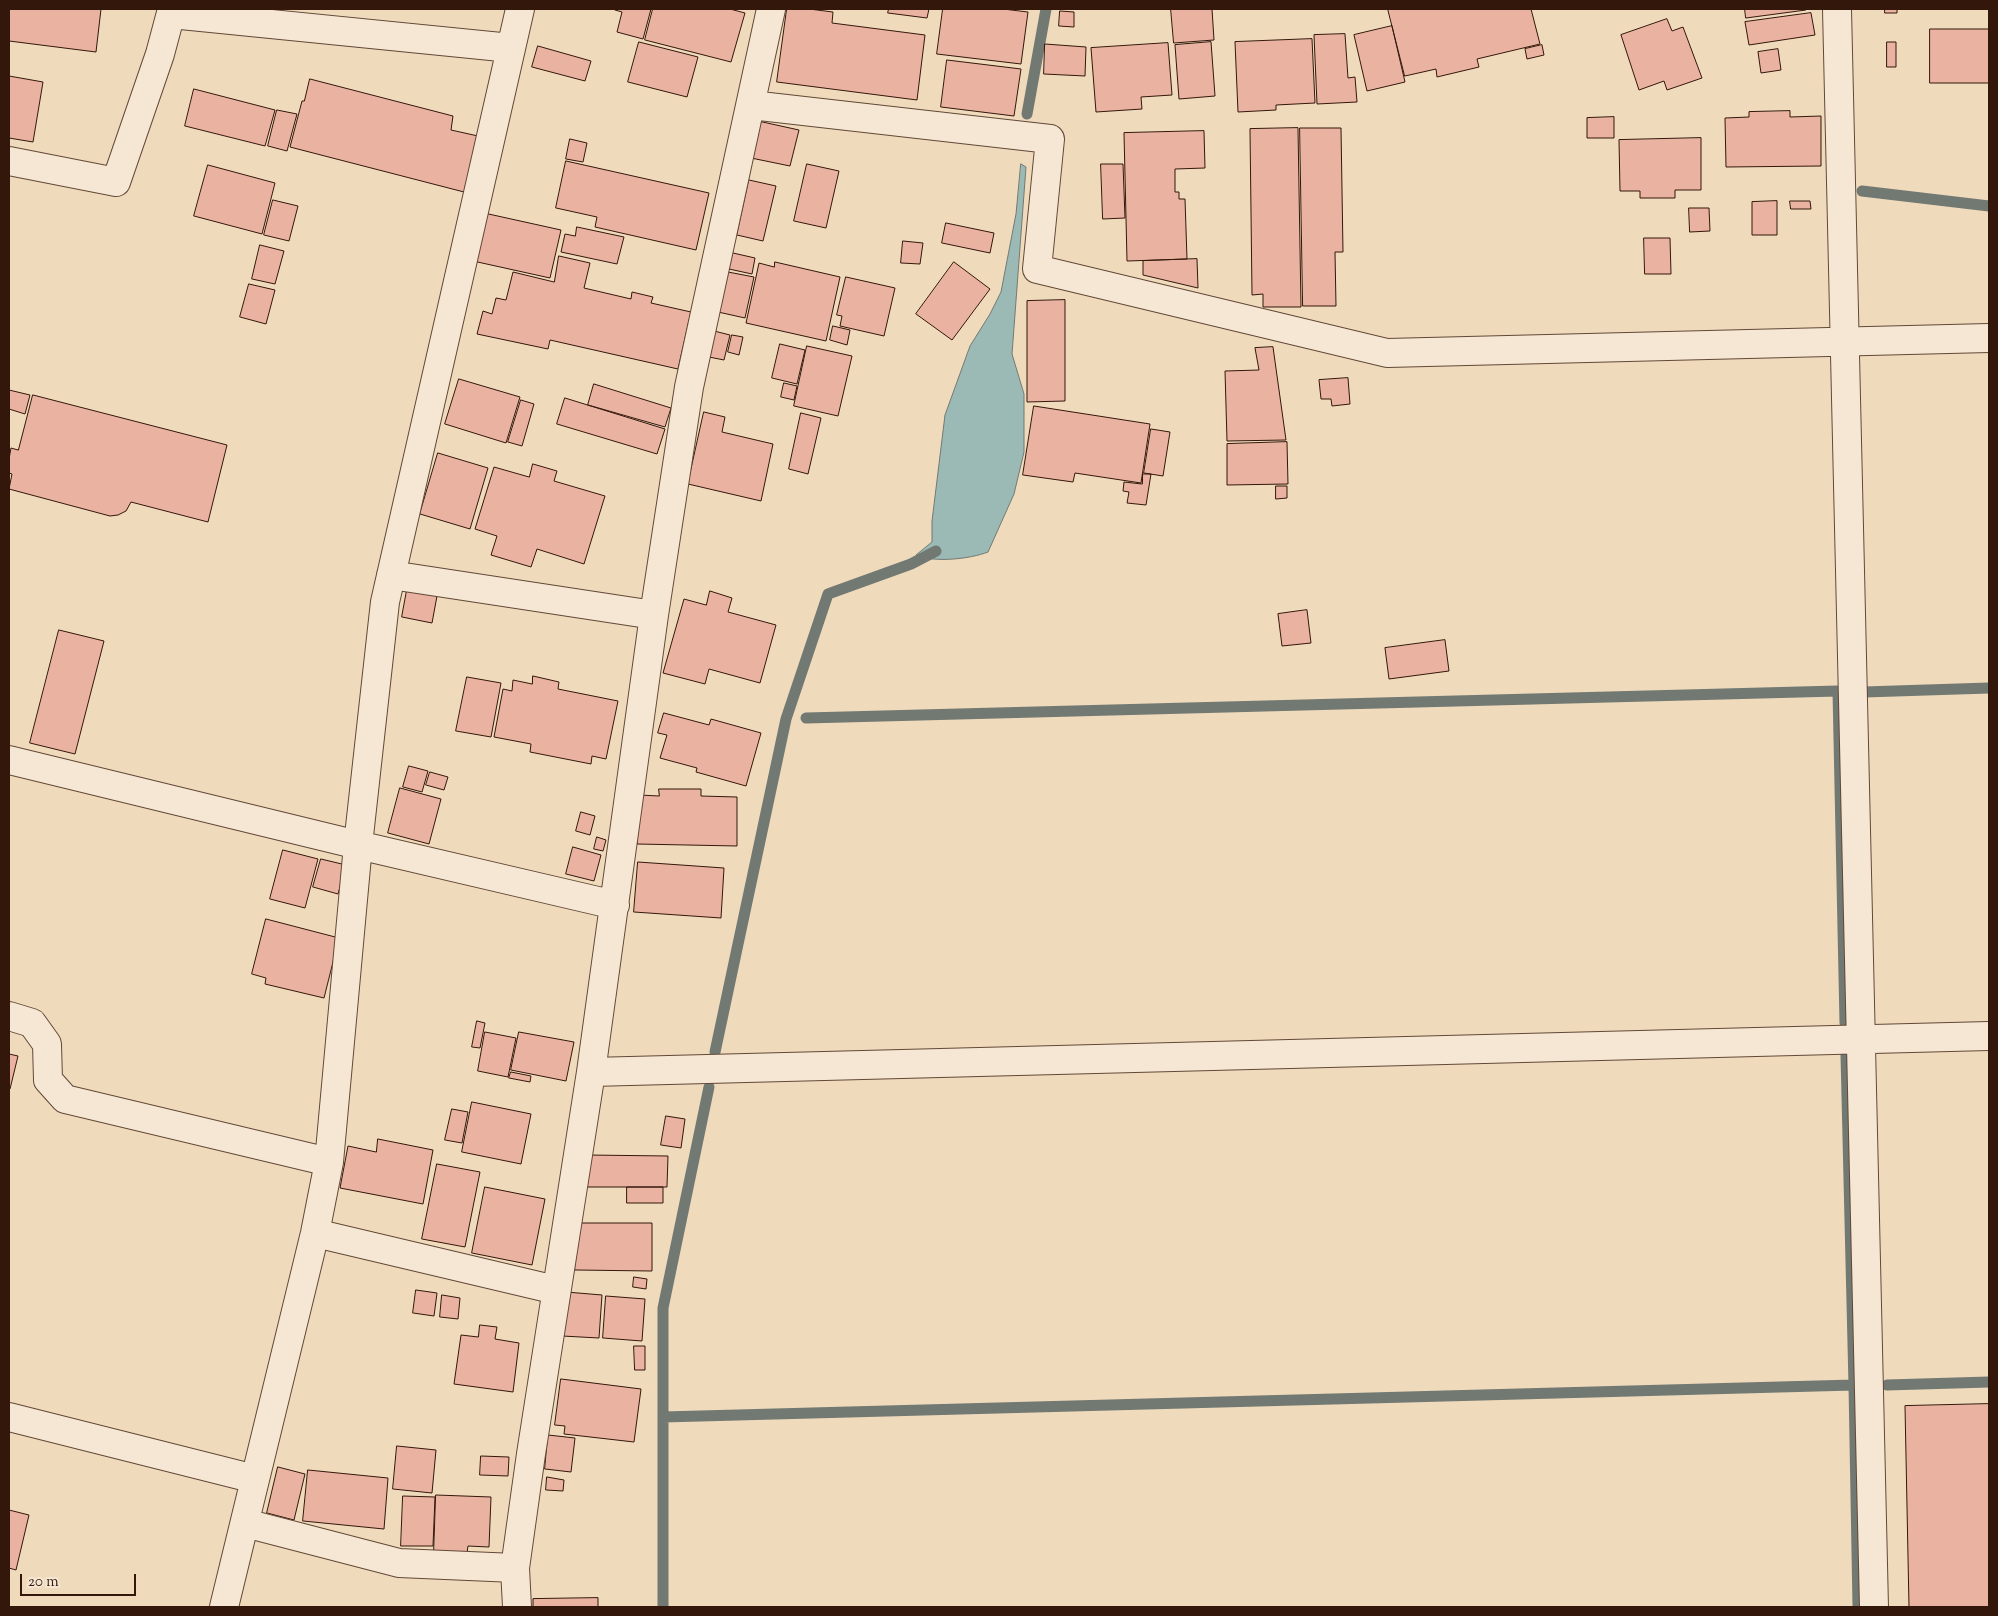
<!DOCTYPE html>
<html>
<head>
<meta charset="utf-8">
<style>
	body { margin:0 }
	#map { position:relative; width:1998px; height:1616px; overflow:hidden; background:#f0dabc; font-family:"Sorts Mill Goudy",serif }
	canvas { display:block }
	.frame { position:absolute; inset:0; border:10px solid #33170b; pointer-events:none }
	.scale { position:absolute; left:20px; top:1574px; width:116px; height:22px; box-sizing:border-box; border:2px solid #33170b; border-top:0; padding-left:6px; font-size:15px; line-height:18px; white-space:nowrap; color:#33170b; -webkit-text-stroke:4px #f5e7d3; paint-order:stroke }
</style>
</head>
<body>
<div id="map">
<canvas width="1998" height="1616"></canvas>
<div class="frame"></div>
<div class="scale">20 m</div>
</div>
<script>
const context = document.querySelector('canvas').getContext('2d');
context.lineJoin = 'round';
function paint(path, color) {
  context.fillStyle = color;
  context.fill(path, 'evenodd');
}
function trace(path, color, width, dash) {
  context.strokeStyle = color;
  context.lineWidth = width;
  context.lineCap = dash ? 'butt' : 'round';
  context.setLineDash(dash || []);
  context.stroke(path);
}
const water = new Path2D(`
	M1021,164L1026,167L1012,354L1024,394V452L1014,494L988,552C970,559 934,563 916,555L932,542V521L945,415L970,346L990,314L1001,292L1016,214Z`);
paint(water, '#9bbab6');
trace(water, '#717972', 1);
trace(new Path2D(`
	M1027,114L1046,9
	M1862,191L1989,206
	M1864,692L1989,688
	M806,718L1838,691L1845,1023
	M715,1052L786,719L828,594L911,564L936,551
	M1846,1055L1854,1385L1858,1607
	M1887,1385L1989,1382
	M663,1417L1854,1385
	M663,1607V1308L709,1087`), '#717972', 11);
const building = new Path2D(`
	M9,9H101L96,52L9,41Z
	M615,9H651L643,39L617,32L622,12L615,10Z
	M653,9H730L745,13L731,62L645,40Z
	M787,9H809L833,12L832,23L925,35L917,100L777,82Z
	M889,9H929L927,18L888,13Z
	M943,9H1003L1028,12L1021,64L937,54Z
	M1171,9H1212L1214,40L1174,43Z
	M1388,9H1531L1540,44L1477,59L1479,67L1437,77L1436,69L1405,76Z
	M1745,9H1806V10L1746,18Z
	M1885,9H1897V13H1885Z
	M1060,11L1074,12V27L1059,26Z
	M1811,13L1815,35L1749,45L1745,22Z
	M1667,19L1672,31L1683,27L1702,78L1667,90L1664,81L1639,90L1621,35Z
	M1392,26L1405,82L1367,91L1354,35Z
	M1930,29H1989V83H1930Z
	M1345,34L1348,78L1355,77L1357,102L1317,104L1314,35Z
	M1312,39L1315,103L1276,105V110L1238,112L1235,42Z
	M639,42L698,57L687,97L628,82Z
	M1211,42L1215,96L1179,99L1175,45Z
	M1887,42H1896V67H1887Z
	M1168,43L1172,95L1141,97L1142,109L1096,112L1091,48Z
	M1045,44L1086,47L1085,76L1044,74Z
	M1542,45L1544,55L1527,59L1525,49Z
	M538,46L591,61L585,81L532,67Z
	M1778,49L1781,70L1761,73L1758,52Z
	M947,60L1021,69L1014,116L941,107Z
	M9,76L43,82L33,142L9,138Z
	M310,79L453,116L451,130L478,136L464,192L290,147L302,101H304Z
	M194,89L275,110L265,146L185,126Z
	M277,110L297,114L287,151L268,146Z
	M1790,111V117L1821,116V166L1726,167L1725,118L1749,117V112Z
	M1614,117V138H1587V118Z
	M758,121L799,130L790,166L751,158Z
	M1298,128L1301,307H1263V294L1252,295L1250,129Z
	M1300,128H1341L1343,252H1335L1336,306H1303Z
	M1204,131L1205,168L1175,169V192H1179V199H1185L1187,259L1127,261L1124,133Z
	M1701,138V190H1675V198H1640V191H1620L1619,140Z
	M570,139L587,143L583,162L566,159Z
	M566,161L709,193L696,250L595,227L597,217L556,208Z
	M807,164L839,171L826,228L794,221Z
	M1101,164H1123L1125,218L1103,219Z
	M208,165L275,183L262,234L194,216Z
	M749,180L776,186L763,241L737,235Z
	M273,200L298,206L289,241L264,235Z
	M1777,201V235H1752V202Z
	M1790,201H1810L1811,209H1791Z
	M1689,208H1709L1710,231L1690,232Z
	M484,213L561,230L550,278L473,261Z
	M946,223L994,233L990,253L942,243Z
	M577,227L624,237L617,264L561,252L565,234L575,236Z
	M1644,238H1670L1671,274H1645Z
	M903,241L923,243L920,264L901,263Z
	M260,245L284,251L275,284L252,279Z
	M733,253L755,258L752,274L729,269Z
	M559,256L590,263L584,288L631,299L632,292L653,297L651,303L691,312L678,369L550,340L548,349L477,334L483,311L492,314L496,298L506,300L513,272L554,282Z
	M1197,259L1198,288L1143,275V261Z
	M775,262L840,277L826,341L746,323L759,263L774,267Z
	M954,262L990,289L952,340L916,314Z
	M728,272L754,277L745,318L718,312Z
	M846,277L895,288L884,336L840,326L842,316L837,315Z
	M249,284L275,290L266,324L240,317Z
	M1065,300V401L1027,402V301Z
	M833,326L850,330L847,345L830,340Z
	M714,331L730,335L724,360L709,357Z
	M732,335L743,337L739,355L728,352Z
	M780,344L805,350L797,384L772,378Z
	M807,346L852,356L838,416L794,406Z
	M1273,347L1286,440L1227,441L1225,371L1259,370L1255,348Z
	M1348,378L1350,404L1332,406L1331,399H1321L1319,380Z
	M459,379L520,397L506,443L445,424Z
	M784,383L797,386L794,400L781,397Z
	M594,384L671,408L665,427L588,405Z
	M9,390L30,395L25,414L9,409Z
	M33,395L227,445L208,522L131,502L126,511L118,515L110,516L9,489L12,474L9,473V459L11,448L18,450Z
	M565,398L665,429L657,454L557,424Z
	M521,400L534,404L522,446L508,442Z
	M1034,406L1150,424L1141,483L1075,473L1073,482L1023,475Z
	M704,412L725,417L722,432L773,444L761,501L688,484Z
	M801,413L821,418L808,474L789,469Z
	M1151,429L1170,432L1163,476L1144,473Z
	M1287,442L1288,484L1227,485V444Z
	M438,453L488,468L470,529L420,514Z
	M533,464L557,471L554,481L605,496L584,564L537,549L531,567L491,555L497,536L475,529L494,467L529,477Z
	M1143,474H1151L1146,505L1127,503L1129,492L1123,491L1124,482L1142,484Z
	M1276,486H1287V498L1276,499Z
	M407,590L437,596L432,623L402,617Z
	M710,591L732,598L728,612L776,625L760,683L709,669L705,684L663,673L684,599L706,605Z
	M1307,610L1311,643L1282,646L1278,614Z
	M59,630L104,641L75,754L30,743Z
	M1445,640L1449,671L1389,679L1385,648Z
	M533,676L559,682L558,689L618,701L606,759L592,756L591,764L530,752L531,744L494,737L503,689L512,691L513,680L532,684Z
	M467,677L501,683L491,737L456,731Z
	M664,713L709,725L711,719L761,733L746,786L696,772L697,768L660,758L667,735L658,733Z
	M409,766L428,771L422,792L403,787Z
	M430,772L448,777L444,790L426,785Z
	M400,788L441,799L429,844L388,833Z
	M659,789H701V796L737,797V846L637,844L639,795L659,796Z
	M581,812L595,816L590,835L576,831Z
	M597,837L606,840L603,851L594,849Z
	M573,847L601,855L594,881L566,874Z
	M283,850L318,859L305,908L270,899Z
	M321,859L346,865L338,894L313,887Z
	M638,862L724,868L721,918L634,912Z
	M266,919L339,938L324,998L265,984L266,978L252,974Z
	M477,1021L485,1023L480,1048L472,1047Z
	M485,1032L516,1038L508,1077L478,1071Z
	M519,1032L574,1042L566,1081L511,1070Z
	M9,1054L18,1056L10,1089L9,1088Z
	M511,1072L531,1076L530,1082L509,1078Z
	M472,1102L531,1114L521,1164L462,1152Z
	M452,1109L468,1112L462,1143L445,1140Z
	M666,1116L685,1119L681,1148L661,1145Z
	M378,1139L433,1150L423,1204L340,1188L348,1146L376,1152Z
	M587,1155L668,1156L667,1187H587Z
	M437,1164L480,1172L465,1247L422,1239Z
	M485,1187L545,1199L532,1265L472,1253Z
	M627,1187H663V1203H627Z
	M575,1223H652V1271L575,1270Z
	M634,1277L647,1279L646,1289L633,1287Z
	M416,1290L437,1293L434,1316L413,1313Z
	M566,1292L602,1295L599,1338L562,1336Z
	M442,1295L460,1298L458,1319L440,1317Z
	M606,1296L645,1299L642,1341L603,1338Z
	M480,1325L497,1327L495,1339L519,1343L513,1392L454,1384L461,1335L478,1337Z
	M634,1346H645V1370H635Z
	M561,1379L641,1389L634,1442L564,1434L565,1426L555,1425Z
	M1989,1404V1607H1909L1905,1406Z
	M548,1435L575,1438L571,1472L545,1469Z
	M397,1446L436,1450L432,1493L393,1489Z
	M481,1456L509,1457L508,1476L480,1475Z
	M278,1467L305,1474L294,1520L267,1513Z
	M308,1470L388,1478L384,1529L303,1521Z
	M547,1477L564,1480L563,1491L546,1490Z
	M436,1495L491,1497L489,1547L468,1546L467,1553L434,1552Z
	M403,1496L435,1497L433,1546H401Z
	M9,1510L29,1515L16,1570L9,1568Z
	M598,1598V1607H533V1599Z`);
paint(building, '#eab2a0');
trace(building, '#33170b', 1);
const street = new Path2D(`
	M1837,9L1874,1607
	M171,14L511,48
	M751,105L1050,139L1037,269L1387,353L1989,338
	M9,161L116,182L160,54L172,9
	M391,575L654,615
	M9,760L358,845L615,905
	M9,1016L32,1023L47,1044L48,1080L65,1099L329,1162
	M591,1072L1989,1036
	M315,1233L556,1290
	M9,1417L255,1479
	M245,1523L399,1563L515,1568
	M224,1607L315,1233L329,1162L358,845L385,602L520,9
	M517,1607L515,1568L531,1454L591,1072L654,615L689,387L771,9`);
trace(street, '#624837', 30);
trace(street, '#f5e7d3', 28);
</script>
</body>
</html>
